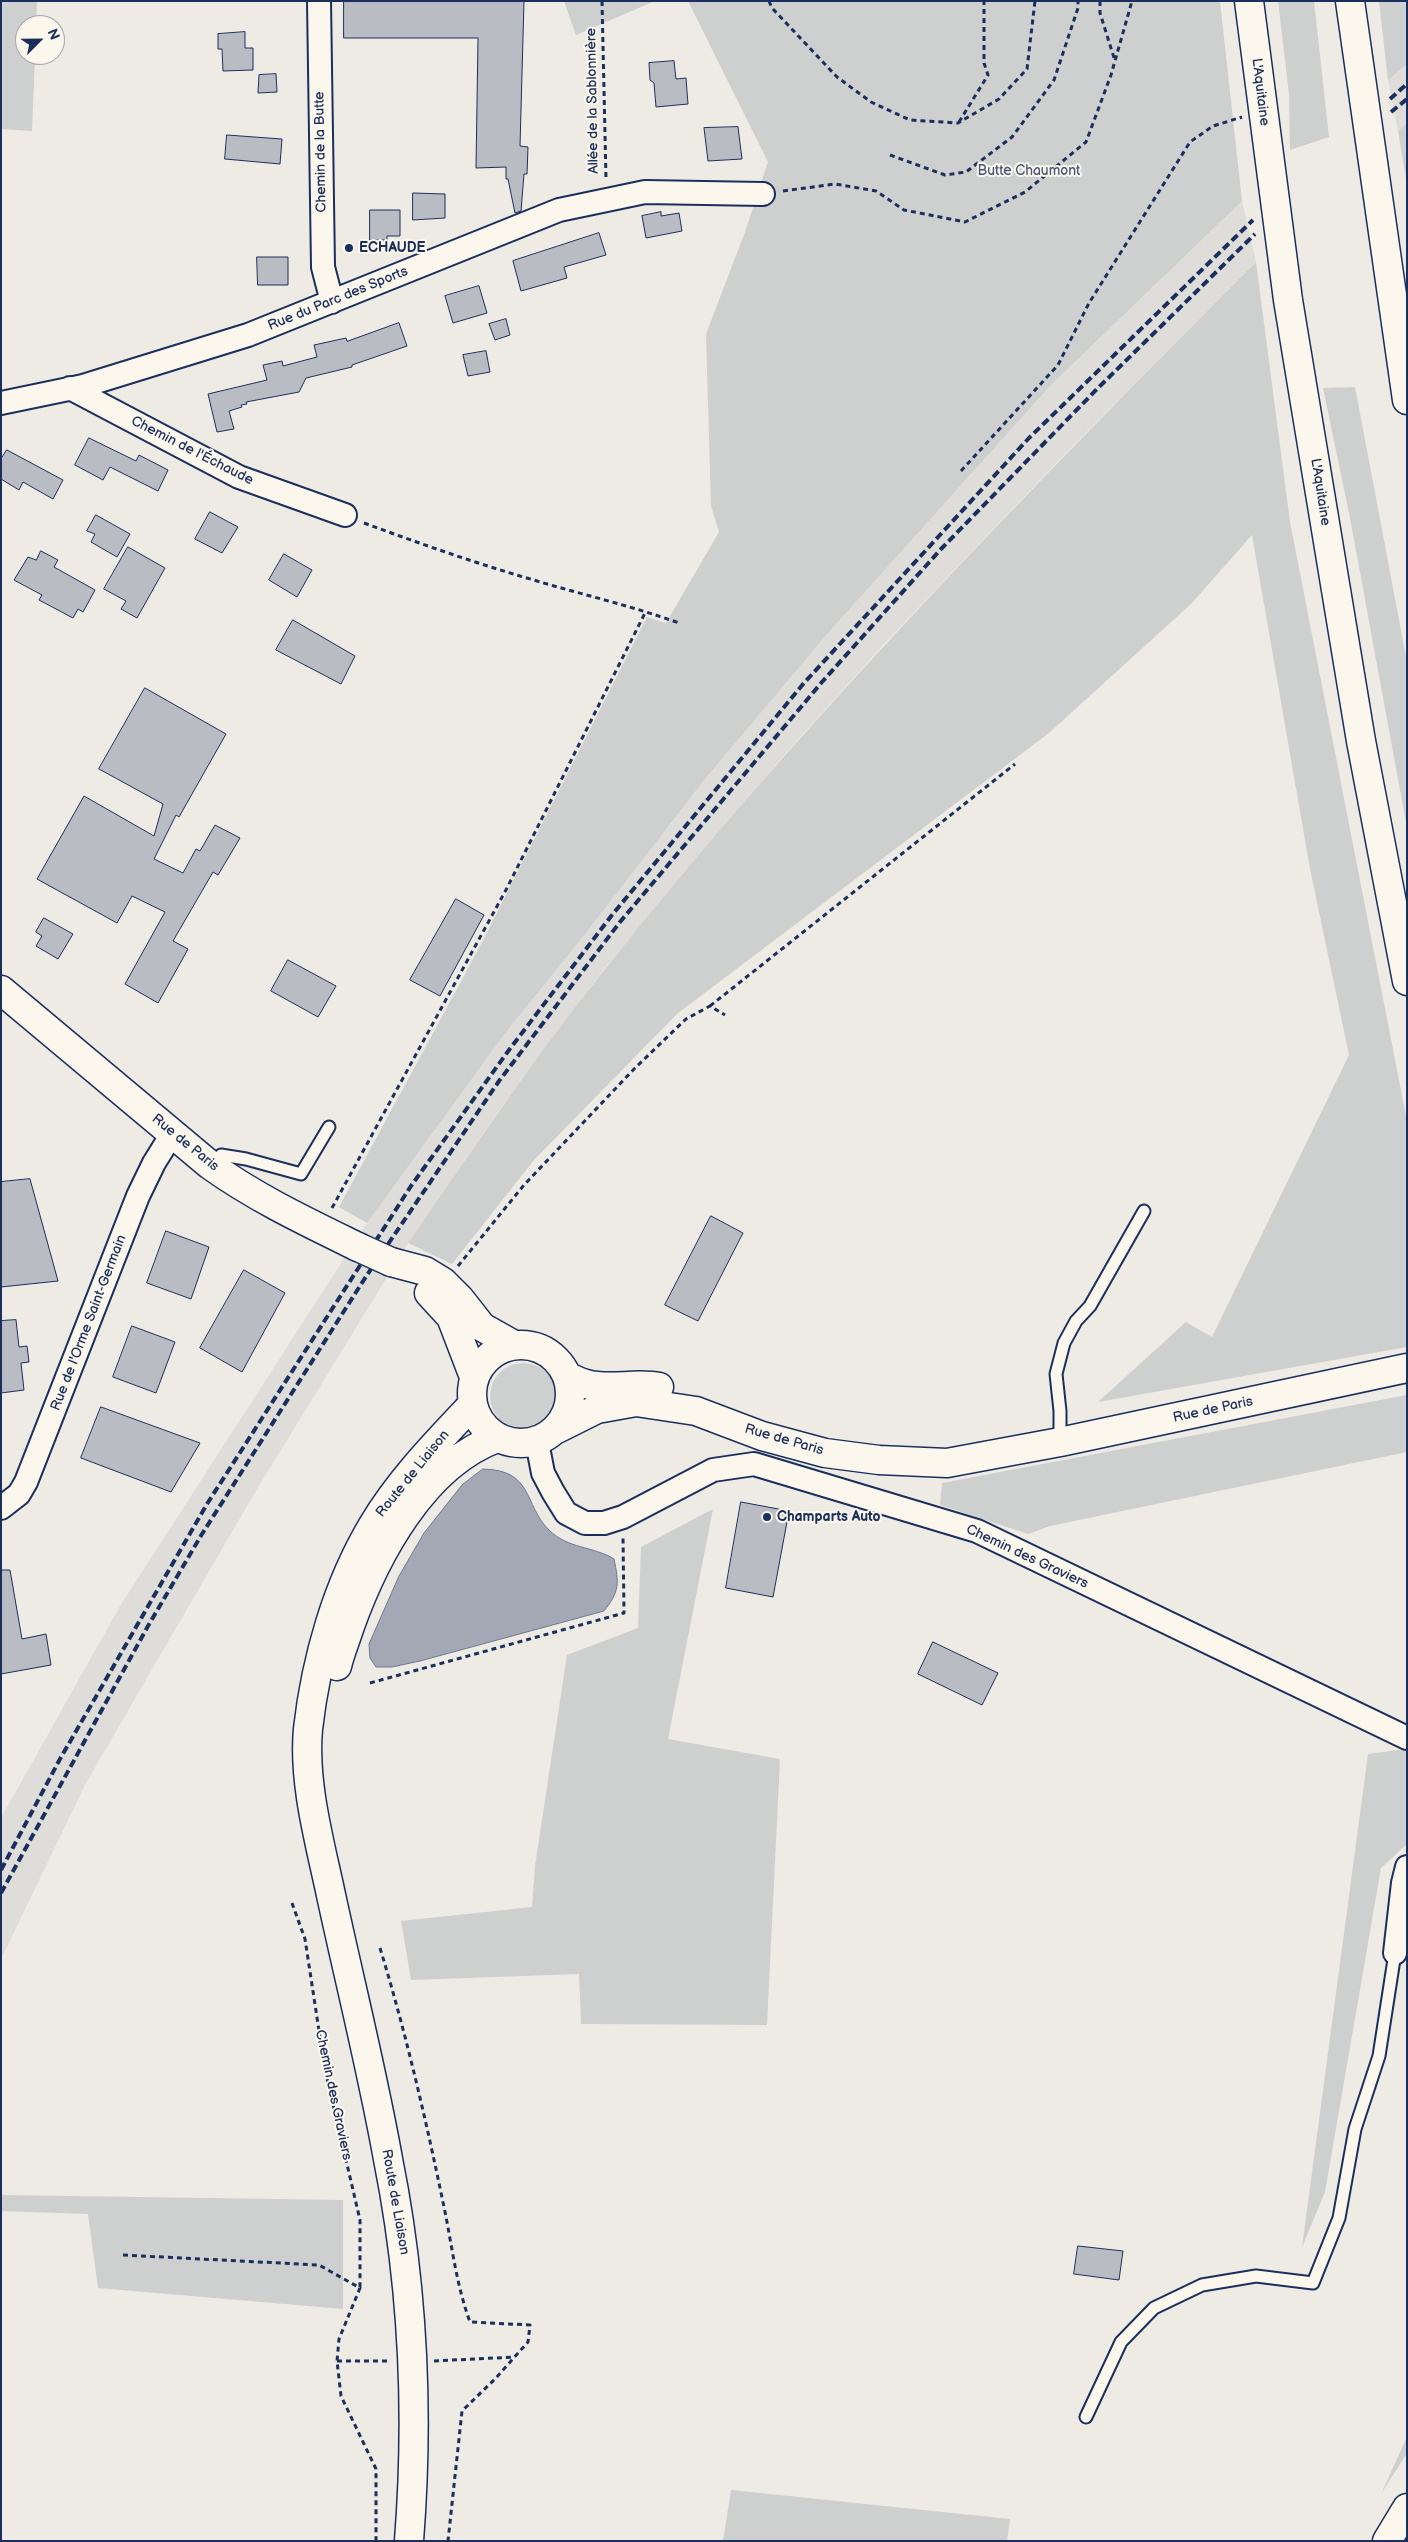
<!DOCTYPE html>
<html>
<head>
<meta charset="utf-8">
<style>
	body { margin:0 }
	#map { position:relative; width:1408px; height:2542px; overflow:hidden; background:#eeebe4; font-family:"Balsamiq Sans",sans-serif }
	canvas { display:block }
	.frame { position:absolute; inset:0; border:2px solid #1b2f5e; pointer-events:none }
	.north { position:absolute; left:15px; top:15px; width:50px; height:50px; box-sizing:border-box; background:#fbf7ec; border:1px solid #a1a7b3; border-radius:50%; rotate:67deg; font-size:14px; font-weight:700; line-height:20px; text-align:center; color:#1b2f5e }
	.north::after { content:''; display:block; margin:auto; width:18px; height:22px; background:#1b2f5e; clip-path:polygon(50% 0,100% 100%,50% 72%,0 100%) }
</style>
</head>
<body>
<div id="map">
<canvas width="1408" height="2542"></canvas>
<div class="frame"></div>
<div class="north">N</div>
</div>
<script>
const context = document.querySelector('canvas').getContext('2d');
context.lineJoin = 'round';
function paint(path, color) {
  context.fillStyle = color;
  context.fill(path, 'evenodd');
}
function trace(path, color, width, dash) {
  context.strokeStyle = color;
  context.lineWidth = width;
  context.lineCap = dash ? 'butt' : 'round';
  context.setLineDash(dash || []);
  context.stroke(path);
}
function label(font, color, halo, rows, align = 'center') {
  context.font = font + ' "Balsamiq Sans",sans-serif';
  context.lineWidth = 4;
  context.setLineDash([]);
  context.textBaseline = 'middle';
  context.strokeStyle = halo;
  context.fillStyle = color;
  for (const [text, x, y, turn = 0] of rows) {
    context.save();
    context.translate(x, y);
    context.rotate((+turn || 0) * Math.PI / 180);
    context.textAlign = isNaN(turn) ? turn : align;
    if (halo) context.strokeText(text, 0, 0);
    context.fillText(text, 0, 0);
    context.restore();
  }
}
paint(new Path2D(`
	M1407,64V123L1398,131L1388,80Z
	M1242,201L1256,262L1059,460L884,644L785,754L601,973L500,1109L408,1243L254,1494L86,1783L1,1959V1818L120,1606L367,1223L506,1032L586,933L705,779L828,633L1051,385Z`), '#deddda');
paint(new Path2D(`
	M1,1H37L36,25H25V55H35L32,131L1,129Z
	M564,1H655L576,35Z
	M688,1H1220L1242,201L1051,385L828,633L705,779L586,933L506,1032L367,1223L339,1207L479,948L647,617L666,623L719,532L711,506L706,334L745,232L768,162Z
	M1278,1H1314L1329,137L1290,150L1289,94Z
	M1379,1H1407V64L1388,80Z
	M1407,123V185L1398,131Z
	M1256,262L1290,522L1407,1121V1347L1098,1402L1186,1322L1212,1337L1349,1055L1310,869L1252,535L1191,604L1049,733L678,1013L534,1160L452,1264L408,1243C471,1152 533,1059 602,973C803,720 1029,490 1256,262Z
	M1355,387L1407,662V828L1350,518L1323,388Z
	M490 1396a33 33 0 1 1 66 0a33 33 0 1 1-66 0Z
	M1407,1395V1452L1050,1526L1028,1534L940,1505L942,1483Z
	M713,1509L668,1739L780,1759L767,2025L581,2024L579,1974L411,1980L401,1921L532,1907L535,1866L567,1655L638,1628L641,1547Z
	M1407,1749V1844L1381,1868L1325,2192L1302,2247L1368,1754Z
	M1,2195L343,2200V2309L98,2288L88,2214L1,2211Z
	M1407,2437V2453L1381,2494Z
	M731,2490L1010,2519L1007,2541H723Z`), '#cecfcf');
const water = new Path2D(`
	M483,1469C534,1470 523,1504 549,1530C568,1549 593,1546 614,1559C619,1583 620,1591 604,1611L420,1661L392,1667H376L370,1658L369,1644L399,1576L424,1533L462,1485Z`);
paint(water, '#a3a8b4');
trace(water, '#6d7892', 1);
const building = new Path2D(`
	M344,1H524L520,146L528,147L527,174H524L521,211L515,213L508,179H506V167L476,168L478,38H344Z
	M245,32V48H253V70L223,71L222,49H218V34Z
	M674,61L676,79L686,78L688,104L656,107L654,83L650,80L649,63Z
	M276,74L277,92L258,93L259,75Z
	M738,127L742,159L708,161L704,128Z
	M227,135L282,139L280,164L225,159Z
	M413,193L445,194V218L413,220Z
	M370,210H400V236H387V240H370Z
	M661,212V216L679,213L682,231L646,238L642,216Z
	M599,233L606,255L564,267L567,278L521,291L513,261Z
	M257,257H288V285H258Z
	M479,286L487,313L453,323L445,296Z
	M506,319L510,335L495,340L489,324Z
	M399,323L407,346L352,365V367L306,378L299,392L246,402L247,404L241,405L242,407L229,411L234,429L217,432L208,394L267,380L263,365L282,361L283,366L317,357L314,345L346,338L347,341Z
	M486,351L490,372L468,376L463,355Z
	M89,438L136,461L139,455L168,470L158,491L110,467L103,480L75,465Z
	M7,450L63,480L53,499L23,482L19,490L1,479V459Z
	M210,512L238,527L222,553L195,539Z
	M96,515L130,534L117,557L91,542L95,534L87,531Z
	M128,547L165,568L137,618L121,609L126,601L104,589Z
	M41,551L58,560L54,567L95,590L83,612L78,609L73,618L39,600L42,595L14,580L28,557L36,560Z
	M284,554L312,570L297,597L269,580Z
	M293,620L355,656L341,684L276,650Z
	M145,688L226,734L179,817L176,815L154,859L183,873L196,849L200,851L215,825L240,838L218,875L213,872L173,941L188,949L158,1003L125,984L165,912L132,896L117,923L37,879L84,796L154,836L163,804L99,769Z
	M456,899L484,915L440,996L410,980Z
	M44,918L73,934L58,959L36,946L42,936L36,932Z
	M288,960L336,986L318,1017L271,991Z
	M30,1179L58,1281L1,1287V1182Z
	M711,1216L743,1233L698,1321L665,1305Z
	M166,1231L209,1247L191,1299L147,1283Z
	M244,1270L285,1293L242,1372L200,1348Z
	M16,1320L19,1347L27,1346L29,1362L21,1363L24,1390L1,1393V1321Z
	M132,1326L175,1342L156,1393L113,1377Z
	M101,1407L200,1443L171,1492L81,1458Z
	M741,1502L789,1511L773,1597L726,1588Z
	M1,1570H10L22,1639L46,1634L51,1665L1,1674Z
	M933,1642L998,1673L982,1705L918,1674Z
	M1078,2246L1123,2251L1119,2280L1074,2274Z`);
paint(building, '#b9bcc3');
trace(building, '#1b2f5e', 1);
const service = new Path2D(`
	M210,1165L221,1155L246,1159L301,1174L329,1127
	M1060,1442V1411L1056,1374L1064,1343L1076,1321L1090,1306L1144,1211
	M1086,2417L1121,2342L1154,2308L1202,2285L1256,2276L1313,2283L1339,2218L1355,2129L1379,2056L1395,1953`);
const minor = new Path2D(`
	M319,1L323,267L332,302
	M70,388L239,477L345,515
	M1,403L83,386L248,335L559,210L645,192L763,194
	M537,1442L543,1473L553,1492L566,1513L585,1523H604L623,1517L713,1470L754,1464L977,1531L1407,1738
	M1,1508L19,1494L26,1482L138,1196L154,1163L172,1134
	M1395,1953L1403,1883L1407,1867`);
const tertiary = new Path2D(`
	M1,990L210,1165C256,1198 307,1222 358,1247
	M391,1262L425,1271L443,1282L460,1299L482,1327L514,1345
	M429,1293L451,1317L474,1377
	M472 1394a49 49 0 1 1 98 0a49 49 0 1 1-98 0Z
	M567,1376C573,1379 579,1382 586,1384C609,1391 635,1382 659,1387
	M557,1429L597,1409L636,1402L696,1411L762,1436L825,1453L879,1460L947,1463L1060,1442L1407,1368
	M337,1666C340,1653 346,1639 350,1626C375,1556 423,1465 497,1438
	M409,2541C419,2413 413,2284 388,2159C372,2070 350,1983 331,1895C320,1843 303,1783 308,1729C316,1659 337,1585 373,1525C399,1481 437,1442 472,1405`);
const trunk = new Path2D(`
	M1387,2541L1407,2508`);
const motorway = new Path2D(`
	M1249,1L1288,300L1361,741L1407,981
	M1350,1L1407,400`);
trace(service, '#1b2f5e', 15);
trace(minor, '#1b2f5e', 26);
trace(tertiary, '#1b2f5e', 31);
trace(trunk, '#1b2f5e', 31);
trace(motorway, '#1b2f5e', 31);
trace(new Path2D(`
	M602,1L606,179
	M769,1L772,8L837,77L871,102L910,120L958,123L999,99L1027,69L1035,1
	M1100,1V13L1115,61
	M959,122L988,75L984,63V1
	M890,155L945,175L966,172L1012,137L1054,80L1078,8V1
	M783,191L835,184L876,191L904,210L965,222L1025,192L1086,142L1111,75L1132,1
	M961,471L1058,365L1089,303L1190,142L1213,126L1242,117
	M364,523C421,544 478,564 537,581C584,595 632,606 679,623
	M710,1006L1015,764
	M332,1208L507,888L646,611
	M458,1266L524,1185L635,1068L686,1019L710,1006L725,1015
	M370,1683L624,1613L623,1537
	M292,1903L305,1939L325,2070L360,2220V2288
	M380,1948C406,2033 426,2120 444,2207C452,2245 456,2284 470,2322L530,2325L528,2342L495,2379L462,2411L448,2541
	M123,2255L319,2265L360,2288L339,2339L337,2361L341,2396L376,2469V2541
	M337,2361H390
	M434,2361L515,2357`), '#1b2f5e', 3, [5, 4]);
trace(service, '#fbf7ec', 11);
trace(minor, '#fbf7ec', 22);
trace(tertiary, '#fbf7ec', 28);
trace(trunk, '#fbf7ec', 28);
trace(motorway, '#fbf7ec', 28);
trace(new Path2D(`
	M1390,99L1407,84
	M1391,112L1407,99
	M1,1870L60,1759L207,1504L411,1186L509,1050L612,915L804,683L1029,438L1253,220
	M1,1893L148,1626L202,1534L367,1275L499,1081L620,922L822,682L941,549L1097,389L1255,234`), '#1b2f5e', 4, [8, 4]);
const tertiaryBridge = new Path2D(`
	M358,1247L391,1262`);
trace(tertiaryBridge, '#1b2f5e', 31, []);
trace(tertiaryBridge, '#fbf7ec', 28);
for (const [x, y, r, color] of [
	[349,248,5,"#1b2f5e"],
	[767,1517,5,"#1b2f5e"]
]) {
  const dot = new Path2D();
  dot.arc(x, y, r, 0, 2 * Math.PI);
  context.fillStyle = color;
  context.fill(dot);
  trace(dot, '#fbf7ec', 2);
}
label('14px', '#1b2f5e', '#fbf7ec', [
	["L'Aquitaine",1260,92,83],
	["Allée de la Sablonnière",593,101,-91],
	["Chemin de la Butte",321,152,-91],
	["Rue du Parc des Sports",338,299,-22],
	["Chemin de l'Échaude",192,451,27],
	["L'Aquitaine",1320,492,81],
	["Rue de Paris",185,1143,39],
	["Rue de l'Orme Saint-Germain",89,1323,-69],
	["Rue de Paris",1213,1410,-12],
	["Rue de Paris",784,1440,16],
	["Route de Liaison",413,1474,-51],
	["Chemin des Graviers",1027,1557,25],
	["Chemin des Graviers",333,2095,78],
	["Route de Liaison",395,2202,80]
]);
label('14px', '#48577a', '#fbf7ec', [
	["Butte Chaumont",1029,171]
]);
label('bold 14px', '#1b2f5e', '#fbf7ec', [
	["ECHAUDE",359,248],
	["Champarts Auto",777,1517]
], 'left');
</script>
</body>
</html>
